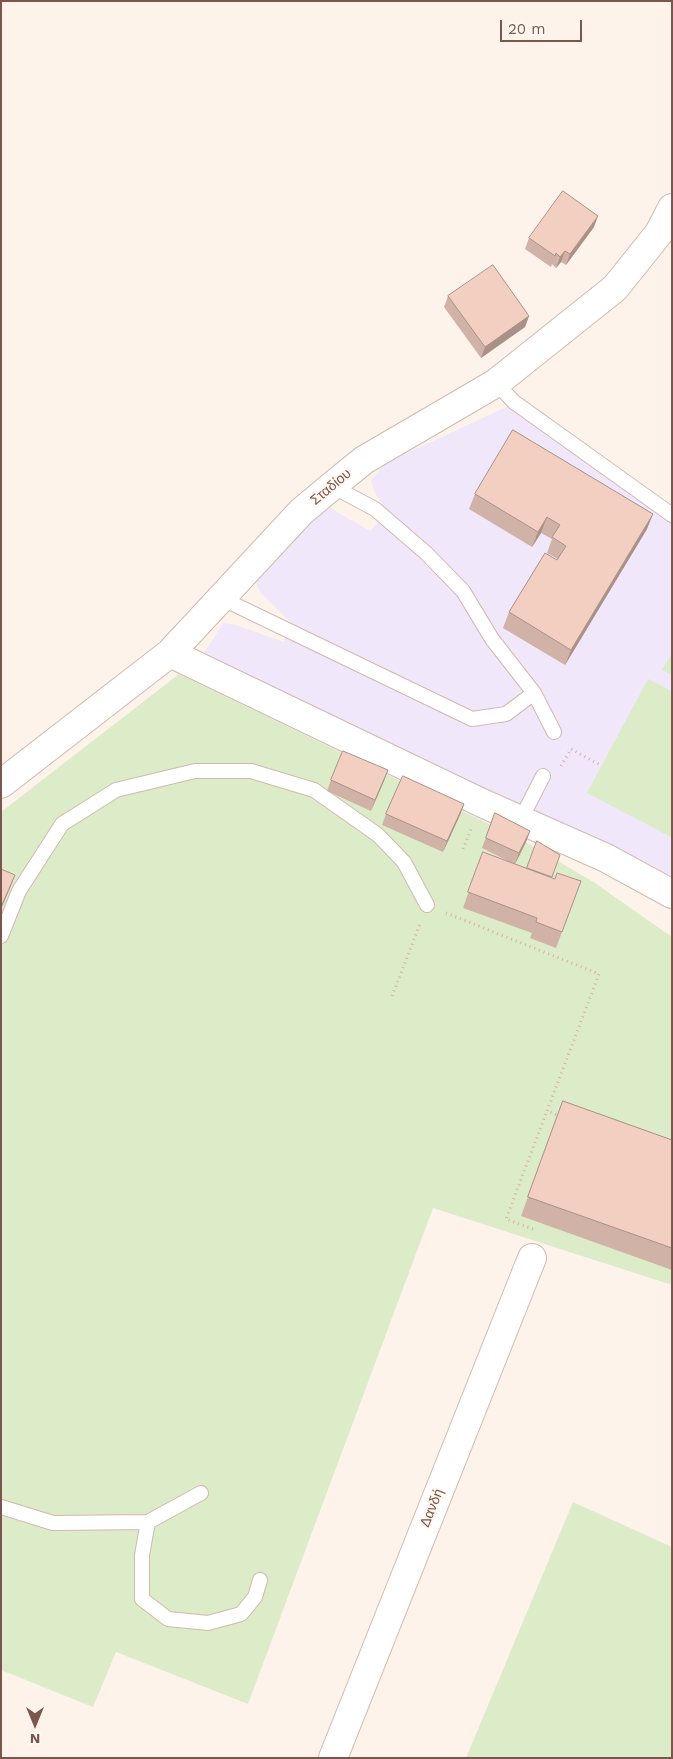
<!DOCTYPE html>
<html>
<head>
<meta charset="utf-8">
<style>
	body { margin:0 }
	#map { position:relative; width:673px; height:1759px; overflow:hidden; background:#fdf3eb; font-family:"Work Sans",sans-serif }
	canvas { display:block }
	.frame { position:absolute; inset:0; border:2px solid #7a564c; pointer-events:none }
	.north { position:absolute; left:10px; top:1699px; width:50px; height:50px; -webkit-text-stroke:4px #fff8f2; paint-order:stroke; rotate:180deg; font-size:14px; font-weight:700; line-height:20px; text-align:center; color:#7a564c }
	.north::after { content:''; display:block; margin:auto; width:18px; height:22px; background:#7a564c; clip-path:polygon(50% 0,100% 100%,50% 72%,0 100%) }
	.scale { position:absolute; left:500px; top:20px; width:82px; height:22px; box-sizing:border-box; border:2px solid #7a564c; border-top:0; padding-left:6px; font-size:15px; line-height:18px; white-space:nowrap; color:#7a564c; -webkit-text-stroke:4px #fff8f2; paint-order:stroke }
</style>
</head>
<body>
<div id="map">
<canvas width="673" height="1759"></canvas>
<div class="frame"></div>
<div class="north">N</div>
<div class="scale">20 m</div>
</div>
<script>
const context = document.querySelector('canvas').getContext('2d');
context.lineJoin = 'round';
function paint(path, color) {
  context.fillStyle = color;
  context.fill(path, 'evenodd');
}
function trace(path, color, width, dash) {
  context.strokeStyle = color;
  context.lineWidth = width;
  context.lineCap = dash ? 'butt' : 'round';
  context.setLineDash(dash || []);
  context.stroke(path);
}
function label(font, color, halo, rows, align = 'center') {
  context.font = font + ' "Work Sans",sans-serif';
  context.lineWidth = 4.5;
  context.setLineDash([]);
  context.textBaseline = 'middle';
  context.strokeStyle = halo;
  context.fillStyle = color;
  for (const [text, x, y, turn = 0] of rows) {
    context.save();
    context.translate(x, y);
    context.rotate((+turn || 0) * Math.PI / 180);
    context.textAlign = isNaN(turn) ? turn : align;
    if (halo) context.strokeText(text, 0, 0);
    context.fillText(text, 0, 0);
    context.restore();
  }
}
paint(new Path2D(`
	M524,399L672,506V884L201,658L223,623L236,625L284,642L291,623L260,592L256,582L319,511L330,508L370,531L387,512L374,491L371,480L385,463Z`), '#f0e7fa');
paint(new Path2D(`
	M672,653V675L662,670Z
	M179,674L526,842L595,883L672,937V1285L433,1208L248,1704L116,1652L93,1707L1,1670V812Z
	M648,679L672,691L671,837L587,793Z
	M573,1502L672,1547V1758H466Z`), '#dcecc8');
const lane = new Path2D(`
	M496,383L514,402L672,515
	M332,486L375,509L426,553L463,591L492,639L534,693L554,732
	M223,599L472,719L506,714L534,693
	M521,819L543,776
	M1,936L19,891L62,824L116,790L195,771H251L314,790L378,835L404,862L427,905
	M1,1507L53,1523L148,1522L201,1493
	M148,1522L142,1555V1599L168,1619L208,1623L241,1614L255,1597L260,1580`);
const street = new Path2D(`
	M170,653L482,803L606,858L672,894
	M1,784L170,653L301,512L332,486L364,460L496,383L615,288L659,233L672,208
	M333,1758L532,1258`);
trace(lane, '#d1b9af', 16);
trace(street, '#d1b9af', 30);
trace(new Path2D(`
	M561,766L571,749L602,766
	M463,849L471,829
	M446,913L599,974L547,1111L562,1117
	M392,996L420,924
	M533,1229L506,1219L547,1111`), '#d9b1a4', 3, [1, 4]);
trace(lane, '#fff', 14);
trace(street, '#fff', 28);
paint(new Path2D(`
	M594,227L566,265L561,262L556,268L552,264L551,267L525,249L529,238Z
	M448,296L529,316L525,327L481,358L444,307Z
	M475,494L647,529L565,665L503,628L509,612L558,559L547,553L552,539L541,533L532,547L469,509Z
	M388,770L371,811L327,791L331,780Z
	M464,804L460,815L443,852L382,825L386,814Z
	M495,813L530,831L526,842L515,864L555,879L581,881L556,948L530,938L532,933L463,908L483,852L512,863L482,848Z
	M563,1101L672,1140V1270L521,1216Z`), '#d1b2a7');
paint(new Path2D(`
	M598,216L594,227L566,265L570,254Z
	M565,251L561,262L556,268L560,257Z
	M529,316L525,327L481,358L485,347Z
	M653,514L647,529L565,665L571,650Z
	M547,517L541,533L532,547L538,532Z
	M388,770L384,781L371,811L375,800Z
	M464,804L460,815L443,852L447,841Z
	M530,831L526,842L515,864L519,853Z
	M15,875L11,886L1,909V907Z`), '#aa9188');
const building = new Path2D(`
	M563,191L598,216L570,254L565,251L560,257L556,253L555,256L529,238Z
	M493,265L529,316L485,347L448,296Z
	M513,430L653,514L571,650L509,612L545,553L557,560L566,546L552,537L560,525L547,517L538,532L475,494Z
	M343,751L388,770L375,800L331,780Z
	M403,776L464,804L447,841L386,814Z
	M495,813L530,831L519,853L486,838Z
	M537,841L560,855L552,877L527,868Z
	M483,852L555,879L557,873L581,881L562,932L536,922L537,918L468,892Z
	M1,869L15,875L1,907Z
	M563,1101L672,1140V1248L528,1197Z`);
paint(building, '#f3cfc2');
trace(building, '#aa9188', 1);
label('14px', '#7a564c', '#fff8f2', [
	["Σταδίου",331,487,-40],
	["Δανδή",432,1508,-68]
]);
</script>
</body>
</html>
